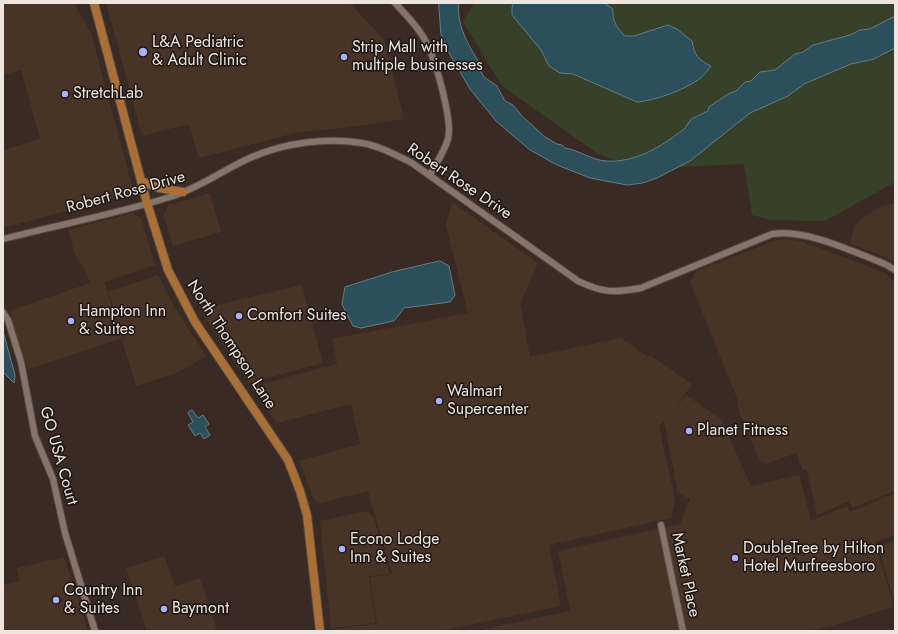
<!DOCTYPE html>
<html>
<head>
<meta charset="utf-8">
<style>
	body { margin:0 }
	#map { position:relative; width:898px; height:634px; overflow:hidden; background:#392b23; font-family:Jost,sans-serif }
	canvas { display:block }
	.frame { position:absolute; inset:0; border:4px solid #eee5df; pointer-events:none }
</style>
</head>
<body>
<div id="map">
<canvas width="898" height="634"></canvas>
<div class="frame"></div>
</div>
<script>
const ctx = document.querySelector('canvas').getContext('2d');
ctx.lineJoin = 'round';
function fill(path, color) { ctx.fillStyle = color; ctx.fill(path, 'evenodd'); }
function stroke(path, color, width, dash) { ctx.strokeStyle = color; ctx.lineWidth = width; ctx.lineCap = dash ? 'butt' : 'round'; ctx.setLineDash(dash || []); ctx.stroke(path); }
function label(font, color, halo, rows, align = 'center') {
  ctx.font = font + ' Jost,sans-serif'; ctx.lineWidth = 3; ctx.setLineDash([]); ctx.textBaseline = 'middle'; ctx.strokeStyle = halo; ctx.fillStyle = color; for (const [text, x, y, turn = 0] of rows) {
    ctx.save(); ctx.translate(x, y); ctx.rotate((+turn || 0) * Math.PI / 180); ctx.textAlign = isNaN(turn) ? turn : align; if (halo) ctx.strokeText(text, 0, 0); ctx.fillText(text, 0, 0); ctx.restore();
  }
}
fill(new Path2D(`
	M 3,3 L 74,3 L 91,33 L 134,193 L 3,228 L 3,150 L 40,139 L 21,70 L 3,75 Z
	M 106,3 L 350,3 L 384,40 L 404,119 L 344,128 L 299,132 L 199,158 L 189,124 L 142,136 Z
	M 210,193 L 221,232 L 173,246 L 163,215 L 169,205 Z
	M 452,202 L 538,263 L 520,304 L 530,357 L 621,338 L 648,357 L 650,355 L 692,384 L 673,411 L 686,395 L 721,419 L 751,486 L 799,475 L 811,521 L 847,506 L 850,512 L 895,493 L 895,535 L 875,542 L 894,607 L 831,626 L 806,631 L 486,631 L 485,629 L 570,611 L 558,551 L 680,524 L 690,499 L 678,493 L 664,421 L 659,426 L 675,500 L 671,518 L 549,545 L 561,606 L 440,631 L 332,631 L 331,629 L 377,624 L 370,577 L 392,574 L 368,491 L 320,503 L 314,499 L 299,461 L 360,444 L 351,404 L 277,423 L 251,387 L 337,364 L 332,339 L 468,313 L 446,225 Z
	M 895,203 L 895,261 L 851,244 L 850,241 L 855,226 L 862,218 L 881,206 Z
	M 133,213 L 141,218 L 155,265 L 104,282 L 123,338 L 28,369 L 9,311 L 90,283 L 84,268 L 75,254 L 68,230 Z
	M 787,239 L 800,241 L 884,272 L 895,283 L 895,491 L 852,508 L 849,501 L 817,515 L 807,470 L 802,469 L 796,453 L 766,464 L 759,459 L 740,415 L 737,398 L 690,282 L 697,271 L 774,241 Z
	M 158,275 L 175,308 L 206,356 L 179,372 L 136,386 L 122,340 L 125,339 L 108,292 Z
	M 302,285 L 323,363 L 249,383 L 201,312 L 217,305 Z
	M 367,511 L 374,518 L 390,574 L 369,576 L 376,623 L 331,628 L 320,521 Z
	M 895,541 L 895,605 L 878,547 Z
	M 164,556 L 175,586 L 200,578 L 217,631 L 147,631 L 126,568 Z
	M 64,557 L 88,631 L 3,631 L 3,585 L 20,581 L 17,568 Z`), '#483327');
fill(new Path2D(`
	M 474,3 L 895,3 L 895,182 L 825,221 L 771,220 L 752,215 L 744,164 L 640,169 L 598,154 L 502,86 L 463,22 Z`), '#374028');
const water = new Path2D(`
	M 439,3 L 459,3 C 456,24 468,45 479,62 L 478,67 L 484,77 L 497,86 L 505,101 L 513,105 L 522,116 L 545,137 L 557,144 L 562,145 L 565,148 C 579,150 591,160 606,161 C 635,163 661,147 684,129 C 686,127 687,125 689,122 C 693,117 702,114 708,111 L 709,107 L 728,94 L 736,91 L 745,82 L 751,81 L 760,72 L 775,70 L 795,54 L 803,52 L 813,45 L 850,35 L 860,30 L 870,29 L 895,16 L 895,48 L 874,59 L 851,64 L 804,84 L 788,96 L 750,113 L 690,161 L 657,178 L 643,183 L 627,185 L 590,178 L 557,165 L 530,150 L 496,121 L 470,89 L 448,51 L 441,34 Z
	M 514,3 L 604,3 L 613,9 C 612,21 617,28 625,36 L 634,36 L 668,25 L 677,29 L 692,41 C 695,56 697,59 711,66 C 707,71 703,77 698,80 C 681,91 657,100 637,102 L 573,74 L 560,73 L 549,66 L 541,50 L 512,15 L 512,8 Z
	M 440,261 L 449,266 L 455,295 L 450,302 L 404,308 L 394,321 L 361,328 L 353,326 L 342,304 L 345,287 L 392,272 Z
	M 3,331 L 15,375 L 14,383 L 3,372 Z
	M 192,410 L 198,418 L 203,415 L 209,424 L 205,427 L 210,435 L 204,439 L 200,433 L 195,436 L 188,425 L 193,422 L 188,413 Z`);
fill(water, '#2b4f5b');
stroke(water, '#667c83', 1);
const minor = new Path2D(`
	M 395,3 C 407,16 420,29 427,44 C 436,62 453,121 448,139 C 444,152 436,164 430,175
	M 3,239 C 58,225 116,214 170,197 C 200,188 224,169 252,157 C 285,143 326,137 362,143 C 379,146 396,155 412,163 L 578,281 C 603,293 614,293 641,288 L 772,234 C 807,229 851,251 885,264 L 895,270
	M 3,312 L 8,320 L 21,362 L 35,436 L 53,479 L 65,533 L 95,631
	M 661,525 L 683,631`);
const major = new Path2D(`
	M 94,3 L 147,203 L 168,270 L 195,322 L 288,460 L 300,491 L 307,515 L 320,631
	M 141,181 L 159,188 L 183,192`);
stroke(minor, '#564a42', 8);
stroke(major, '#564a42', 10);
stroke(minor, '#85746a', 6);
stroke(major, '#aa6f36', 8);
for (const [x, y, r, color] of [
	[143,52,5,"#aab0fb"],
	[344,57,4,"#aab0fb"],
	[65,94,4,"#aab0fb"],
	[239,316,4,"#aab0fb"],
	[71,321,4,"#aab0fb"],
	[439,401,4,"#aab0fb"],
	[689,431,4,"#aab0fb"],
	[342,549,4,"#aab0fb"],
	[735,558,4,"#aab0fb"],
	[56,600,4,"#aab0fb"],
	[164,609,4,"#aab0fb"]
]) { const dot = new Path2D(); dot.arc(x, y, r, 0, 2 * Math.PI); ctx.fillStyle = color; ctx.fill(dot); stroke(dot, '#1c1511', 1.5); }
label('16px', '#eee5df', '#1c1511', [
	["L&A Pediatric",152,43],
	["& Adult Clinic",152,61],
	["Strip Mall with",352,48],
	["multiple businesses",352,66],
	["StretchLab",73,94],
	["Hampton Inn",79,312],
	["& Suites",79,330],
	["Comfort Suites",247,316],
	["Walmart",447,392],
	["Supercenter",447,410],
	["Planet Fitness",697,431],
	["Econo Lodge",350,540],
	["Inn & Suites",350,558],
	["DoubleTree by Hilton",743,549],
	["Hotel Murfreesboro",743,567],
	["Country Inn",64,591],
	["& Suites",64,609],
	["Baymont",172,609]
], 'left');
label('16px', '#eee5df', '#1c1511', [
	["Robert Rose Drive",459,182,34],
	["Robert Rose Drive",126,193,-15],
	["North Thompson Lane",231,345,57],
	["GO USA Court",58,456,74],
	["Market Place",685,575,78]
]);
</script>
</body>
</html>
